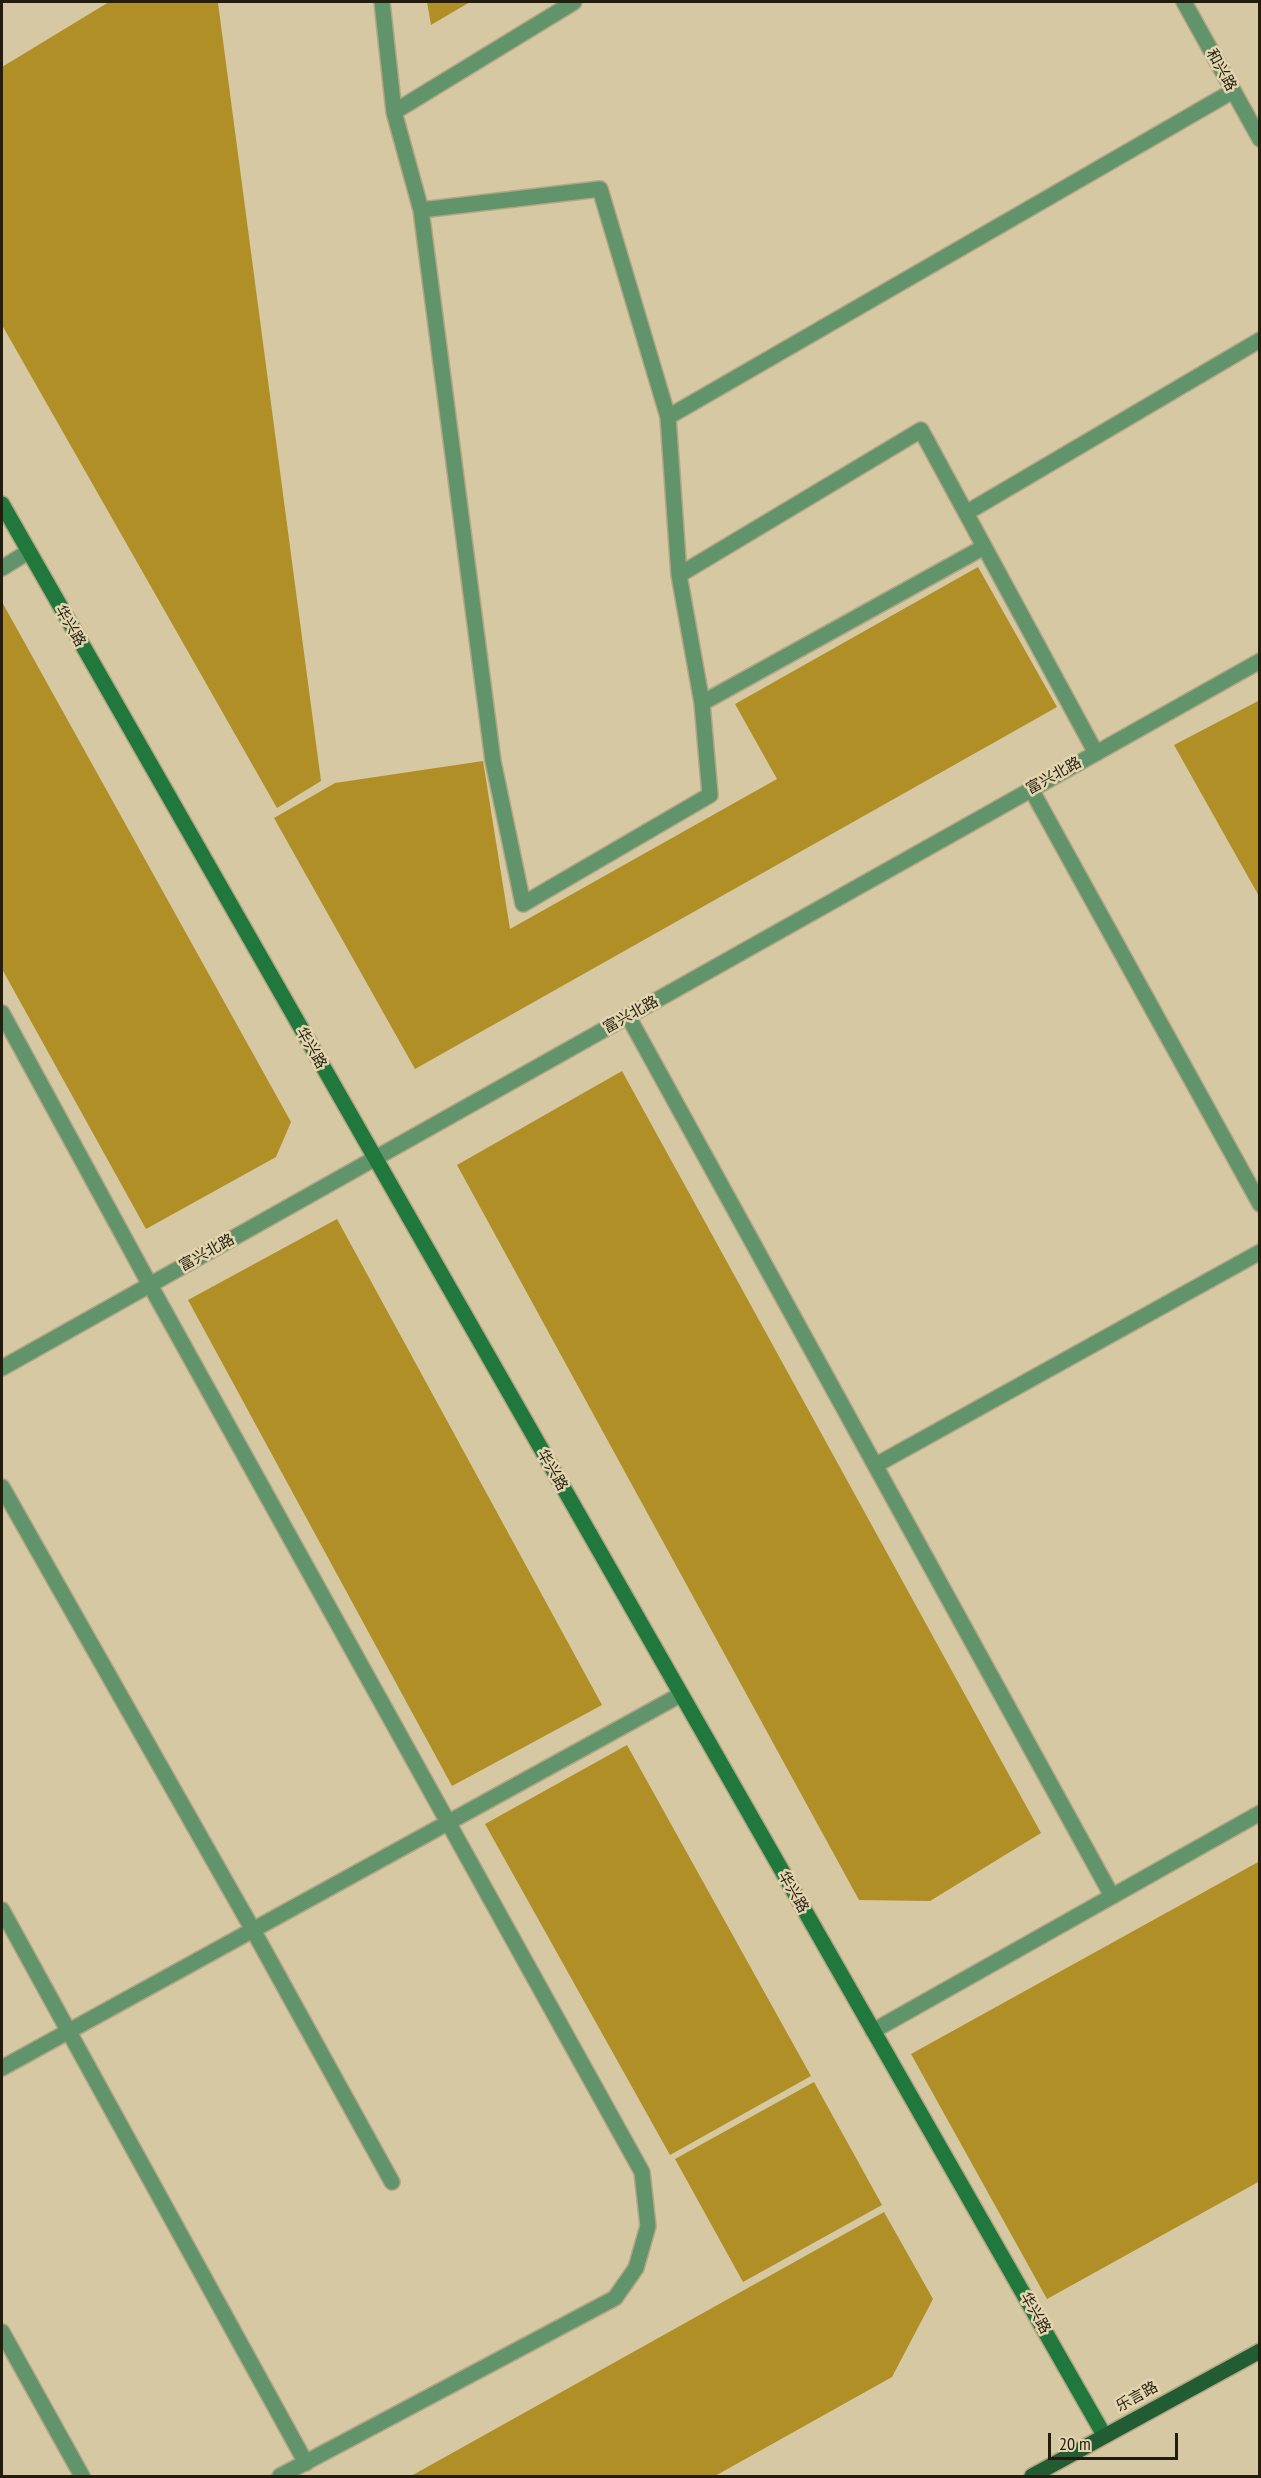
<!DOCTYPE html>
<html>
<head>
<meta charset="utf-8">
<style>
	body { margin:0 }
	#map { position:relative; width:1261px; height:2478px; overflow:hidden; background:#d6c8a2; font-family:"PT Sans Narrow",sans-serif }
	canvas { display:block }
	.frame { position:absolute; inset:0; border:3px solid #221d0e; pointer-events:none }
	.scale { position:absolute; left:1048px; top:2433px; width:130px; height:27px; box-sizing:border-box; border:3px solid #221d0e; border-top:0; padding-left:8px; font-size:18px; line-height:21px; white-space:nowrap; color:#221d0e; -webkit-text-stroke:4px #e3d5af; paint-order:stroke }
</style>
</head>
<body>
<div id="map">
<canvas width="1261" height="2478"></canvas>
<div class="frame"></div>
<div class="scale">20 m</div>
</div>
<script>
const ctx = document.querySelector('canvas').getContext('2d');
ctx.lineJoin = 'round';
function fill(path, color) { ctx.fillStyle = color; ctx.fill(path, 'evenodd'); }
function stroke(path, color, width, dash) { ctx.strokeStyle = color; ctx.lineWidth = width; ctx.lineCap = dash ? 'butt' : 'round'; ctx.setLineDash(dash || []); ctx.stroke(path); }
function label(font, color, halo, rows, align = 'center') {
  ctx.font = font + ' "PT Sans Narrow","Noto Sans SC",sans-serif'; ctx.lineWidth = 5; ctx.setLineDash([]); ctx.textBaseline = 'middle'; ctx.strokeStyle = halo; ctx.fillStyle = color; for (const [text, x, y, turn = 0] of rows) {
    ctx.save(); ctx.translate(x, y); ctx.rotate((+turn || 0) * Math.PI / 180); ctx.textAlign = isNaN(turn) ? turn : align; if (halo) ctx.strokeText(text, 0, 0); ctx.fillText(text, 0, 0); ctx.restore();
  }
}
fill(new Path2D(`
	M 109,2 L 218,3 L 321,781 L 277,808 L 2,325 L 2,67 Z
	M 427,2 L 470,2 L 431,25 Z
	M 978,567 L 1057,707 L 415,1069 L 274,818 L 335,783 L 483,761 L 510,929 L 777,779 L 735,704 Z
	M 2,602 L 291,1122 L 276,1157 L 146,1229 L 2,969 Z
	M 1260,700 L 1260,898 L 1174,745 Z
	M 622,1071 L 1041,1833 L 930,1901 L 859,1900 L 457,1165 Z
	M 337,1219 L 602,1705 L 452,1786 L 188,1300 Z
	M 627,1745 L 811,2076 L 670,2155 L 485,1824 Z
	M 1260,1861 L 1260,2181 L 1047,2299 L 911,2054 Z
	M 814,2082 L 882,2205 L 743,2282 L 675,2159 Z
	M 884,2212 L 933,2299 L 892,2377 L 715,2476 L 411,2476 Z`), '#b08f27');
const service = new Path2D(`
	M 382,2 L 394,112 L 421,210 L 493,761 L 523,904 L 710,795 L 702,703 L 679,575 L 668,417 L 600,189 L 421,210
	M 394,112 L 574,2
	M 668,417 L 1233,91
	M 966,513 L 1260,340
	M 679,575 L 921,430 L 1096,753
	M 702,703 L 984,547
	M 1031,789 L 1260,1204
	M 628,1016 L 1112,1896
	M 876,1465 L 1260,1252
	M 2,1487 L 253,1930 L 392,2182
	M 2,1910 L 306,2463
	M 873,2031 L 1260,1813
	M 2,2332 L 82,2476`);
const minor = new Path2D(`
	M 1184,2 L 1260,139
	M 2,568 L 28,552
	M 2,1013 L 150,1285 L 642,2172 L 648,2226 L 636,2268 L 615,2298 L 280,2476
	M 2,1368 L 1260,661
	M 2,2068 L 680,1695`);
const secondary = new Path2D(`
	M 2,504 L 1104,2435`);
const primary = new Path2D(`
	M 1032,2476 L 1260,2351`);
stroke(service, '#b2a684', 18);
stroke(minor, '#b2a684', 18);
stroke(secondary, '#b2a684', 18);
stroke(primary, '#b2a684', 18);
stroke(service, '#61946b', 15);
stroke(minor, '#61946b', 15);
stroke(secondary, '#20783c', 15);
stroke(primary, '#215c32', 15);
label('15px', '#221d0e', '#e3d5af', [
	["和兴路",1221,70,61],
	["华兴路",70,626,60],
	["富兴北路",1054,776,-29],
	["富兴北路",631,1015,-29],
	["华兴路",311,1048,60],
	["富兴北路",207,1253,-29],
	["华兴路",552,1470,60],
	["华兴路",793,1892,60],
	["华兴路",1035,2313,60],
	["乐言路",1137,2397,-29]
]);
</script>
</body>
</html>
